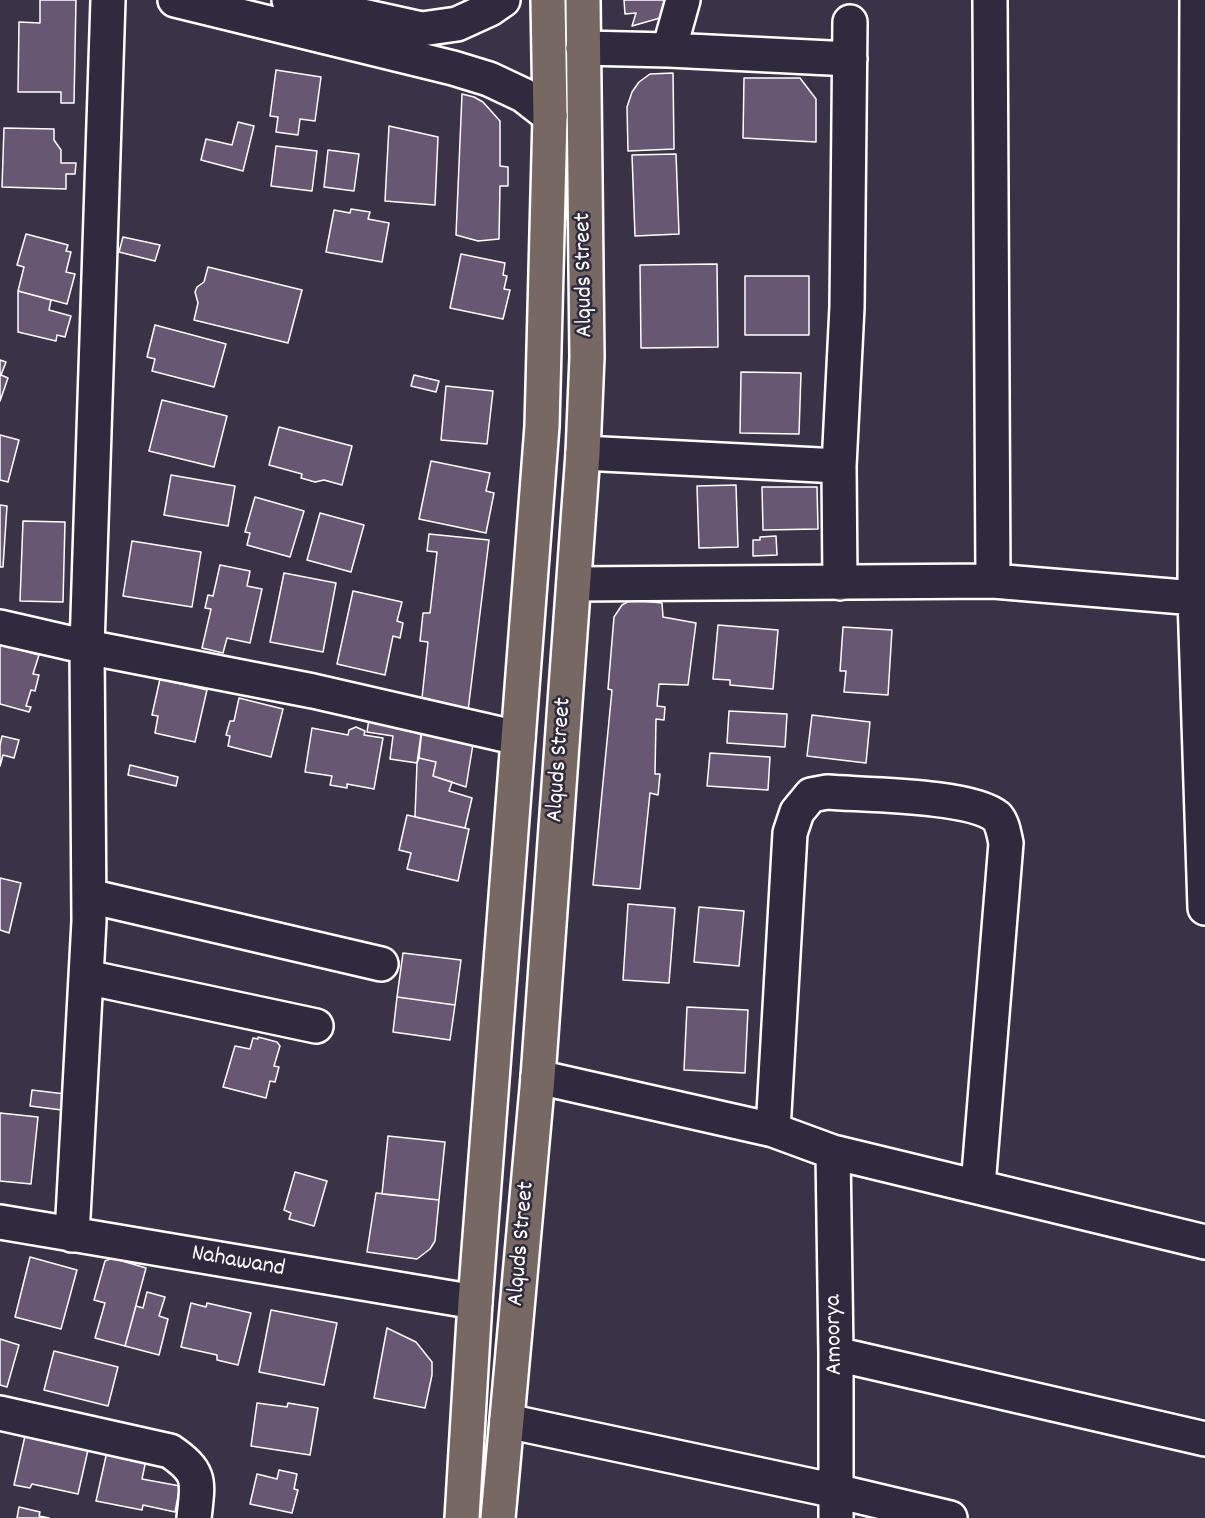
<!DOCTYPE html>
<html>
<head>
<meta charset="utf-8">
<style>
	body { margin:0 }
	canvas { display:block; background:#3a3348 }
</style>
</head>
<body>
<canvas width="1205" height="1518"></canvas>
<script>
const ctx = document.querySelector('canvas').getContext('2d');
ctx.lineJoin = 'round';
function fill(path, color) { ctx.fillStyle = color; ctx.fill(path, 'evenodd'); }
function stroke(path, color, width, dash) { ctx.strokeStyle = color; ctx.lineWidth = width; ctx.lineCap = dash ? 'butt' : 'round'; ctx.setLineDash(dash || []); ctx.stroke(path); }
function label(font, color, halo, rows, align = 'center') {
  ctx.font = font + ' Dekko,sans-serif'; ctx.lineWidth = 5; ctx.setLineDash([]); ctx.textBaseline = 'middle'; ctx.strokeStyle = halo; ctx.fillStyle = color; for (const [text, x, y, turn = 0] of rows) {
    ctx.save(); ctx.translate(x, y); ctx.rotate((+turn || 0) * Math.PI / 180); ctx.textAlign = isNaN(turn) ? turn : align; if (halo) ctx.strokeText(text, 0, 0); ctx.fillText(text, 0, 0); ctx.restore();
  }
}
const building = new Path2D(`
	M 40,0 L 76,0 L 74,103 L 61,103 L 61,92 L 18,92 L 19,22 L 40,23 Z
	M 624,0 L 666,0 L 660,18 L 632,26 L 636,13 L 625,14 Z
	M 276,70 L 321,77 L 315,121 L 300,119 L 298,135 L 276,132 L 278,117 L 270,116 Z
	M 673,73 L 674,149 L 628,151 L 627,107 L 632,92 L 639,82 L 650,74 Z
	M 744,78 L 800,78 L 816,99 L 816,142 L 743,138 Z
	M 462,94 L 474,97 L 483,102 L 500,121 L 500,166 L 508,167 L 508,186 L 500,186 L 499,239 L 478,241 L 456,235 Z
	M 238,122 L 254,126 L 243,171 L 201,160 L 206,139 L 232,145 Z
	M 389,126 L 438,137 L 435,205 L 385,201 Z
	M 4,128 L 54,129 L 54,140 L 61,150 L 61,163 L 76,163 L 75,174 L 66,174 L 66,189 L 2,187 Z
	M 276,146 L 317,151 L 312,191 L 271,186 Z
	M 328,150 L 359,154 L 354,191 L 324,187 Z
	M 676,154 L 679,234 L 635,236 L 632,155 Z
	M 351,209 L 370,212 L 368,219 L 389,223 L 382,262 L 326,252 L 334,210 L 350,213 Z
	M 26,234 L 68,245 L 66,251 L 71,252 L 66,272 L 75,274 L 67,304 L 18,291 L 24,267 L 17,265 Z
	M 123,237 L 160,245 L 155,261 L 119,252 Z
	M 461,254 L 505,263 L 503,275 L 507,276 L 504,289 L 510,290 L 503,319 L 450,308 Z
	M 717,264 L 718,347 L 641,348 L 640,265 Z
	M 208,267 L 302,290 L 288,343 L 194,320 L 198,303 L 195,292 L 197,287 L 204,282 Z
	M 745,276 L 809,276 L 809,335 L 745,335 Z
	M 18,291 L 51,300 L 49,310 L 71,316 L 65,337 L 57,335 L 56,341 L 18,332 Z
	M 155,325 L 226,344 L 214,387 L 152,371 L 155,359 L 147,357 Z
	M 0,360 L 6,362 L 1,375 L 8,378 L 0,401 Z
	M 741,372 L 801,373 L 799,434 L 740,433 Z
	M 414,375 L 439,381 L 436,392 L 411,386 Z
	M 446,386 L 493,391 L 487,444 L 441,440 Z
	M 162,400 L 227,416 L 214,467 L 149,451 Z
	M 279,427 L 352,446 L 342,485 L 324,480 L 315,482 L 301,478 L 302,474 L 269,465 Z
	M 0,435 L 19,440 L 8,482 L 0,480 Z
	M 431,461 L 490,473 L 486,491 L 494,493 L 486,533 L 419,519 Z
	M 171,475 L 235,486 L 228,526 L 164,515 Z
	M 736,485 L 738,547 L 699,548 L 697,486 Z
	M 762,487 L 817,487 L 818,529 L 763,530 Z
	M 255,497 L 304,511 L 290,557 L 247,545 L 250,533 L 245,532 Z
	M 0,505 L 7,506 L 3,567 L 0,567 Z
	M 320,513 L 364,525 L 351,572 L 307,560 Z
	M 23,521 L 65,522 L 63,602 L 20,601 Z
	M 429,534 L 489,540 L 467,719 L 414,713 L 416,697 L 422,698 L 428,642 L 420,641 L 423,613 L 430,613 L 437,552 L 427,551 Z
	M 776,536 L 777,555 L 753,556 L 753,540 L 760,540 L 760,537 Z
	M 132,541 L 201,552 L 192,607 L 123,596 Z
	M 220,565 L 250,571 L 247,586 L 262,589 L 250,643 L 227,638 L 223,653 L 202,648 L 211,609 L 205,608 L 208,595 L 213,596 Z
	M 284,573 L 336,583 L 323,652 L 270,642 Z
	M 353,591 L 402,602 L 397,621 L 403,623 L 400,638 L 393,636 L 385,675 L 337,664 Z
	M 631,600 L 662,603 L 663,617 L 696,623 L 688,685 L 659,684 L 657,706 L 665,707 L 664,720 L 656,719 L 655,774 L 660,774 L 658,795 L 650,793 L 640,889 L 593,885 L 612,690 L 608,689 L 614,617 L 622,605 Z
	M 718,625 L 778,630 L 773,689 L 730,685 L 730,680 L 713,679 Z
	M 843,627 L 892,630 L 888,695 L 844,692 L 846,671 L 840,671 Z
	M 0,644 L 39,655 L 33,674 L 39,675 L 35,691 L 31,690 L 26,706 L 31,707 L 29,712 L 0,704 Z
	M 160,679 L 207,690 L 195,742 L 155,733 L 158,716 L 152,715 Z
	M 239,698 L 283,709 L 271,757 L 228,746 L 230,736 L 226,735 L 230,721 L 234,721 Z
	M 729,711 L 787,714 L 785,747 L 727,743 Z
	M 370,712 L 423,720 L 417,763 L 390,759 L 393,736 L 367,732 Z
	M 812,715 L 870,722 L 866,763 L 807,756 Z
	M 423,720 L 474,738 L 466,787 L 433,776 L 436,762 L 419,758 Z
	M 356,727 L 365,731 L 364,735 L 383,738 L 374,789 L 347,784 L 347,788 L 330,785 L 332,776 L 305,772 L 312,728 L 348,735 L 349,730 Z
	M 2,736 L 19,740 L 14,758 L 3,755 L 0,766 L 0,745 Z
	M 710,753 L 770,757 L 768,790 L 707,786 Z
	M 419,758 L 436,762 L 433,776 L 452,782 L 449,791 L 472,798 L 465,828 L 415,817 L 417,763 Z
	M 130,765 L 178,777 L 176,786 L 128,775 Z
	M 407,815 L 469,829 L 458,881 L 407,869 L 411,853 L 399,850 Z
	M 0,878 L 21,883 L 9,933 L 0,930 Z
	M 628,904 L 675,908 L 669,983 L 623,980 Z
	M 699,907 L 744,911 L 739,966 L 694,962 Z
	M 403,953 L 461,960 L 455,1005 L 397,997 Z
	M 397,997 L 455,1005 L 450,1040 L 393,1032 Z
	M 687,1007 L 748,1010 L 745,1073 L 684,1070 Z
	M 258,1037 L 277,1042 L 280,1046 L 274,1066 L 279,1067 L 275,1082 L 270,1081 L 266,1098 L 223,1087 L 235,1046 L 250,1049 L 253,1038 L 258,1039 Z
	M 32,1090 L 65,1094 L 62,1110 L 30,1106 Z
	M 0,1113 L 38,1117 L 31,1184 L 0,1181 Z
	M 388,1136 L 445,1142 L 439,1200 L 382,1194 Z
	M 295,1172 L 327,1181 L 314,1226 L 289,1219 L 291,1213 L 284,1210 Z
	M 376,1193 L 439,1200 L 435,1241 L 430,1249 L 417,1259 L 367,1252 Z
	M 30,1257 L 77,1270 L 61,1329 L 15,1317 Z
	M 112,1258 L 146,1268 L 125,1346 L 95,1338 L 105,1303 L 94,1300 L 105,1261 Z
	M 147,1292 L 165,1297 L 159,1316 L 168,1319 L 159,1355 L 125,1346 L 136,1306 L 143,1308 Z
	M 191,1303 L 206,1307 L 207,1303 L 251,1313 L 238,1365 L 217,1360 L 217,1355 L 181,1347 Z
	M 271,1310 L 337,1323 L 324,1385 L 259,1372 Z
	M 387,1328 L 416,1342 L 432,1362 L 432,1375 L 425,1408 L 374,1398 Z
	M 0,1339 L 19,1345 L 7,1387 L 0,1385 Z
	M 54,1351 L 118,1367 L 108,1406 L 44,1390 Z
	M 257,1403 L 287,1407 L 288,1403 L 318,1408 L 310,1455 L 251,1446 Z
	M 25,1436 L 88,1450 L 78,1494 L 32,1484 L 30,1488 L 14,1485 Z
	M 108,1447 L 147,1455 L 142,1479 L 180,1486 L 175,1512 L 143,1505 L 142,1510 L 96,1501 Z
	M 279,1470 L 297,1474 L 294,1489 L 298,1490 L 292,1513 L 250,1504 L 257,1474 L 277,1479 Z
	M 19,1507 L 40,1512 L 39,1516 L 49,1518 L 17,1518 Z`);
fill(building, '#675772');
stroke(building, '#fff', 1.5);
const minor = new Path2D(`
	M 175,0 L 453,68 L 489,79 L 523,95 L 550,116
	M 289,0 L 422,29 L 457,24 L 490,9 L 503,0
	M 990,0 L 993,581
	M 1197,0 L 1195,598 L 1205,908
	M 583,48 L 669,50 L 850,59
	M 669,50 L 683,0
	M 583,453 L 839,466
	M 840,583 L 839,466 L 847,307 L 850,22
	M 574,584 L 993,581 L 1195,598
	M 0,627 L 87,647 L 313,691 L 518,738
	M 89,896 L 381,964
	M 86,977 L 316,1026
	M 538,1077 L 773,1130 L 833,1152 L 1205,1242
	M 773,1130 L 790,833 L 797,812 L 811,795 L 827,792 C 864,795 972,795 997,817 C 1003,824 1004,835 1006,843 L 978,1186
	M 833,1152 L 836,1354 L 836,1518
	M 0,1222 L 475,1302
	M 72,1235 L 89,921 L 87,647 L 108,0
	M 836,1354 L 1205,1439
	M 0,1413 L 170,1451 C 202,1473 198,1481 194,1518
	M 507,1421 L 836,1491 L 950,1518`);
const major = new Path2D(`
	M 462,1518 L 475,1302 L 542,426 L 550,116 L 548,0
	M 498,1518 L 538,1077 L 583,453 L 587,357 L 583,0`);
stroke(minor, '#fff', 38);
stroke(major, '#fff', 38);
stroke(minor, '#2f2a3d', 33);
stroke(major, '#776864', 33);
label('24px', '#fff', '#2f2a3d', [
	["Alquds Street",586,275,-91],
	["Alquds Street",561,760,-86],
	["Alquds Street",523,1244,-85],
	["Nahawand",238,1263,10],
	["Amoorya",836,1335,-91]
]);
</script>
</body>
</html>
